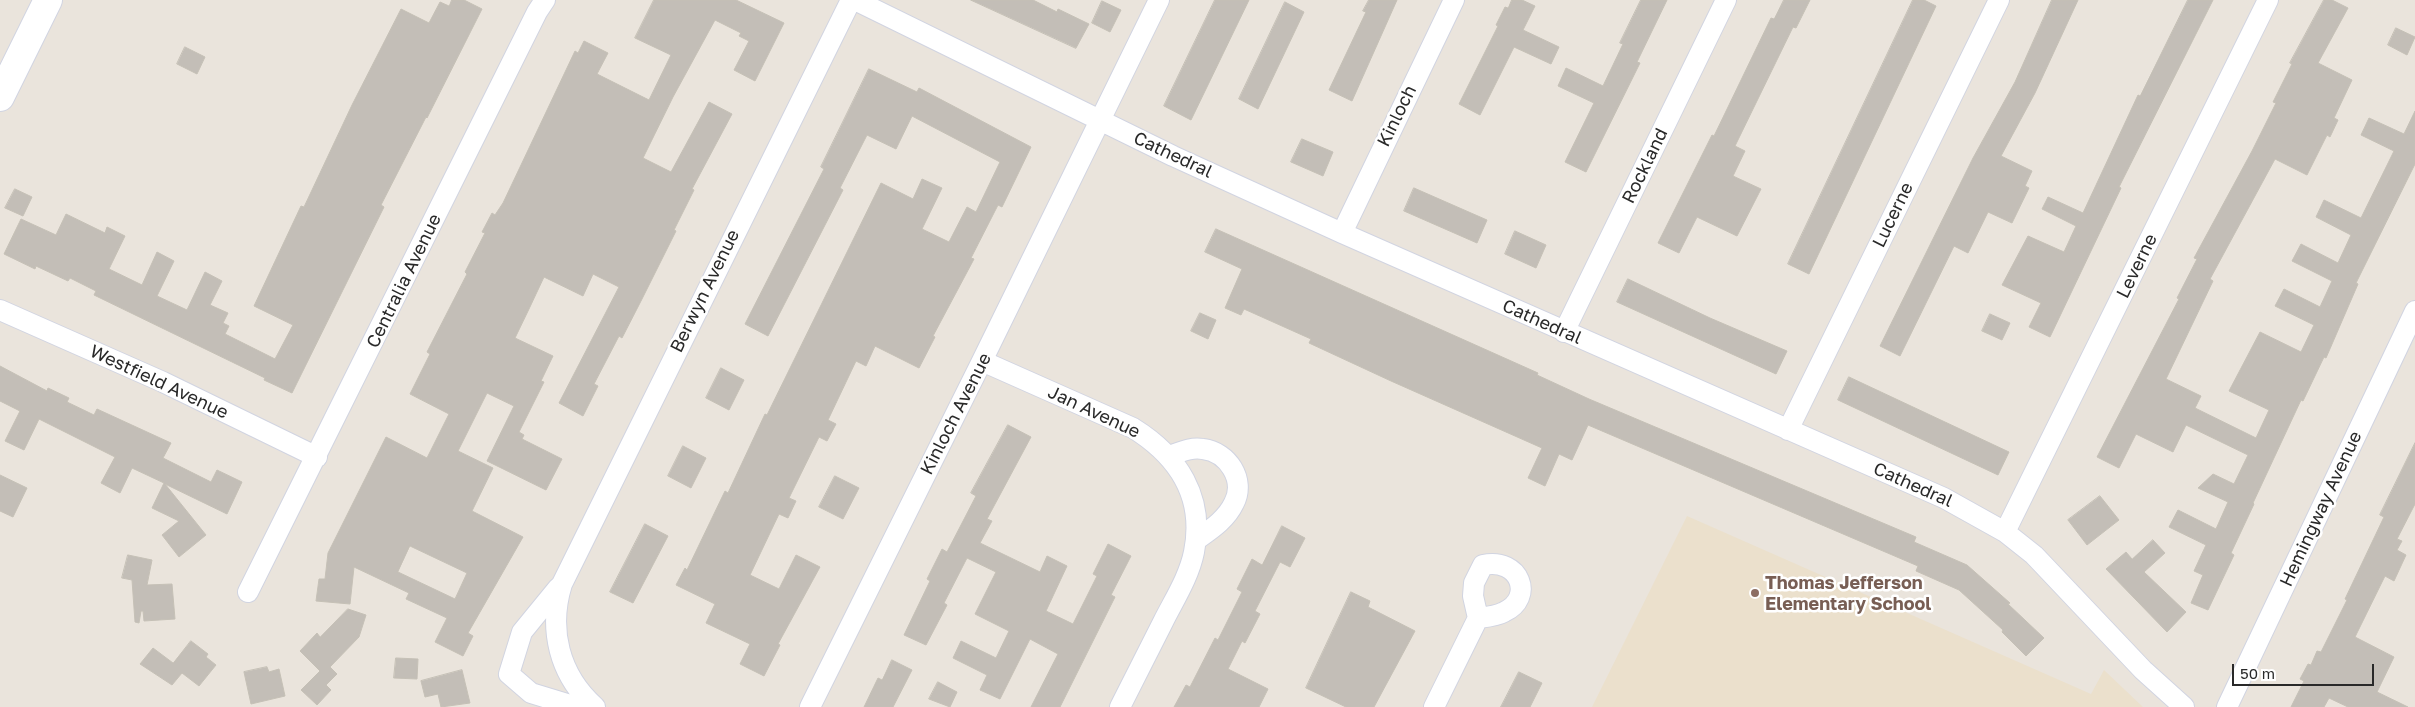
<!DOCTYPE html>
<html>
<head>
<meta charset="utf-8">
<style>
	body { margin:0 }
	#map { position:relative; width:2415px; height:707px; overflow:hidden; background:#eae4dc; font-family:"Golos Text",sans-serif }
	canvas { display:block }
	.scale { position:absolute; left:2232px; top:664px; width:142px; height:22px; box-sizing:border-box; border:2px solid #292929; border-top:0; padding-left:6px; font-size:15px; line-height:18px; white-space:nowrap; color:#292929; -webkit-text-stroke:4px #fff; paint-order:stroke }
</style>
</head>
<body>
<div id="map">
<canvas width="2415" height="707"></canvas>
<div class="scale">50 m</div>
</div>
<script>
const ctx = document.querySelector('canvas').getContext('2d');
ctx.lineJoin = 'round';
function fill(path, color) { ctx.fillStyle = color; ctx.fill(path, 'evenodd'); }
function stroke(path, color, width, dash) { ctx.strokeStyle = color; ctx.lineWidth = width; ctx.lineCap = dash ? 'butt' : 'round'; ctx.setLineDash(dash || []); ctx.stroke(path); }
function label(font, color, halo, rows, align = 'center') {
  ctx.font = font + ' "Golos Text",sans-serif'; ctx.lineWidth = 5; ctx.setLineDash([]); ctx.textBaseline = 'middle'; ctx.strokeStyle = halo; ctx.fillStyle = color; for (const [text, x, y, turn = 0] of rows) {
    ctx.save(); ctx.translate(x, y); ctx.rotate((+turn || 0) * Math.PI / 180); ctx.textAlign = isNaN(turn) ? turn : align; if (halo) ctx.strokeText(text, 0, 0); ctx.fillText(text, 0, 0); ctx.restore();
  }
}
fill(new Path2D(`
	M 1687,516 L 2091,694 L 2104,670 L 2143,707 L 1592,707 Z`), '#ebe0cc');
const building = new Path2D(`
	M 452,0 L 464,0 L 482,9 L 427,118 L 426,117 L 381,205 L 384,207 L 292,393 L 264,380 L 265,378 L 94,295 L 96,291 L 70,278 L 68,281 L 36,266 L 35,269 L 4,254 L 21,219 L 56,235 L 66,214 L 105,233 L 107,227 L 125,236 L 109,269 L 142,285 L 157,252 L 174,261 L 157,296 L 187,310 L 205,272 L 222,281 L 210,305 L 228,313 L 223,323 L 229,326 L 225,334 L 275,359 L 293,325 L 254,306 L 301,206 L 304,207 L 352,105 L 401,9 L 429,23 L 440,2 L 449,6 Z
	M 654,0 L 736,0 L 784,23 L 755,81 L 734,70 L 749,41 L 739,36 L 741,33 L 715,20 L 673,97 L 643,158 L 671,172 L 709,102 L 732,114 L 692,189 L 694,190 L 674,230 L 676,231 L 642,299 L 622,338 L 619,336 L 594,384 L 598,386 L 583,416 L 559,403 L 619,287 L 593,274 L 583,296 L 544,277 L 529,309 L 515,338 L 553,356 L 541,381 L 544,382 L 519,432 L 524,435 L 522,439 L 562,459 L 546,490 L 487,461 L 514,406 L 487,393 L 458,451 L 493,468 L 472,511 L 523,537 L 468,633 L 473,636 L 463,656 L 435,642 L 447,618 L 406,599 L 409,593 L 354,567 L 350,604 L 316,601 L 319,579 L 325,579 L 328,553 L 386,437 L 427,458 L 449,414 L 410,394 L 430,354 L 427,352 L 467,274 L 465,272 L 485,233 L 482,232 L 492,213 L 495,215 L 503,203 L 575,51 L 578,53 L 584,41 L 608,53 L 597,74 L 649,100 L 671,55 L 635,38 ZM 410,546 L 467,573 L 455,599 L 398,572 Z
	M 971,0 L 1033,0 L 1057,12 L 1058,9 L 1089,24 L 1076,48 Z
	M 1215,0 L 1249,0 L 1191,120 L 1164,106 Z
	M 1369,0 L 1397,0 L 1352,101 L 1329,90 L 1366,12 L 1363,11 Z
	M 1512,0 L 1522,0 L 1535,6 L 1523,30 L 1559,47 L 1551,64 L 1514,47 L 1480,115 L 1459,104 L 1498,26 L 1496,25 L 1505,7 L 1508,8 Z
	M 1641,0 L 1667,0 L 1637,62 L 1640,63 L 1586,172 L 1565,162 L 1594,103 L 1558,86 L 1566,68 L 1603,86 L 1623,44 L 1620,43 Z
	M 1784,0 L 1810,0 L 1796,28 L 1793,27 L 1735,146 L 1745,151 L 1733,176 L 1761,189 L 1737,236 L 1697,217 L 1679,253 L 1658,243 L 1712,135 L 1714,136 L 1771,18 L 1774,19 Z
	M 1913,0 L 1924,0 L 1936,6 L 1809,274 L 1788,264 Z
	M 2052,0 L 2078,0 L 2035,93 L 2001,156 L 2032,171 L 2025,186 L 2029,188 L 2012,223 L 1988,212 L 1968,253 L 1954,246 L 1900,356 L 1880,346 L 1973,158 L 2015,82 Z
	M 2188,0 L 2213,0 L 2119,187 L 2121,188 L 2050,337 L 2029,327 L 2041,303 L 2002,285 L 2028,236 L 2064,252 L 2076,226 L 2042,209 L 2048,197 L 2083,213 L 2138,95 L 2140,96 Z
	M 2324,0 L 2332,0 L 2348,8 L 2318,63 L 2352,80 L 2334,118 L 2338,120 L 2330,137 L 2327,135 L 2307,175 L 2275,159 L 2210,279 L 2213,281 L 2166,379 L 2201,396 L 2195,408 L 2256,438 L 2269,410 L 2229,391 L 2260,332 L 2301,352 L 2314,325 L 2275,306 L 2284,289 L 2320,307 L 2332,281 L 2292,261 L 2301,244 L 2338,263 L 2351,235 L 2316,217 L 2324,200 L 2361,218 L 2394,151 L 2361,135 L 2369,118 L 2404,134 L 2415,111 L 2415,164 L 2356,283 L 2358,284 L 2326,358 L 2324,357 L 2303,401 L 2301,400 L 2253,503 L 2254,504 L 2231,553 L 2234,555 L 2208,610 L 2191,603 L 2203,575 L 2194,571 L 2206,545 L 2169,527 L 2178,510 L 2216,529 L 2228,502 L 2198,488 L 2213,474 L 2234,484 L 2248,455 L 2186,425 L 2173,452 L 2136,434 L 2119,468 L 2097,457 L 2179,299 L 2177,298 L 2197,259 L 2194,258 L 2252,151 L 2276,103 L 2273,102 L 2292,64 L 2290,63 Z
	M 1102,1 L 1121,10 L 1110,32 L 1092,23 Z
	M 1285,2 L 1304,12 L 1258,109 L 1239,99 Z
	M 2396,28 L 2415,37 L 2407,55 L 2388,45 Z
	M 185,47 L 205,57 L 197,74 L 177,64 Z
	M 869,69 L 917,92 L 919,88 L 1031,147 L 1002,207 L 998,205 L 971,258 L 974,259 L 933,336 L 935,337 L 919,368 L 875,346 L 866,366 L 856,361 L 828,420 L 836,424 L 827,441 L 819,437 L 789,498 L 796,501 L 788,518 L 779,514 L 750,575 L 779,589 L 796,555 L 820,567 L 778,644 L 780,645 L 764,676 L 740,664 L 750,644 L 706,623 L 715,604 L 676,585 L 685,568 L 687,570 L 725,491 L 728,493 L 765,414 L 767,415 L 881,183 L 913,199 L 922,179 L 942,188 L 922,229 L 949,242 L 967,207 L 976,212 L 1000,162 L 912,116 L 896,149 L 867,135 L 840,188 L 843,190 L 768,336 L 745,324 L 824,169 L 821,167 Z
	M 1302,139 L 1333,152 L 1323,176 L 1291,162 Z
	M 1414,188 L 1487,220 L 1477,243 L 1404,211 Z
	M 15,189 L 32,197 L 23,216 L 5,208 Z
	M 1216,229 L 1538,373 L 1537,375 L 1589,399 L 1916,537 L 1914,542 L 1967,565 L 2010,603 L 2008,604 L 2044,638 L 2026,656 L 2002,632 L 2003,630 L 1959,590 L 1916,571 L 1918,566 L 1588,425 L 1572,460 L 1559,454 L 1545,486 L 1528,478 L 1542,448 L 1391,381 L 1309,343 L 1311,339 L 1244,309 L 1241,315 L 1225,308 L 1242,269 L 1205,252 Z
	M 1515,231 L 1546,245 L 1536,268 L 1505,254 Z
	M 1628,279 L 1710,318 L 1787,351 L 1776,374 L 1617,302 Z
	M 1200,313 L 1216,320 L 1208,339 L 1191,331 Z
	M 1990,314 L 2010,323 L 2002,340 L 1982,331 Z
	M 0,366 L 47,391 L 48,388 L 69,398 L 67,402 L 94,415 L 97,409 L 171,443 L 163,458 L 211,482 L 217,470 L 242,482 L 227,514 L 165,484 L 206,535 L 179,557 L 162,535 L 179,521 L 152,508 L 164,483 L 132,468 L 120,493 L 101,483 L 115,457 L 39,419 L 24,450 L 5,441 L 20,411 L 0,401 Z
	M 721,368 L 744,380 L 729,410 L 706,398 Z
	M 1849,377 L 2009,452 L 1998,475 L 1838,400 Z
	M 1008,425 L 1031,437 L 987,519 L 992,521 L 980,543 L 1040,572 L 1047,556 L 1067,566 L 1046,611 L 1073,624 L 1097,576 L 1093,574 L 1108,544 L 1131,556 L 1111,595 L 1115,597 L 1060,707 L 1031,707 L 1058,654 L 1030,639 L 1000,699 L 980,690 L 987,675 L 953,658 L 961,641 L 996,658 L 1009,631 L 975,614 L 996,572 L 967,558 L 944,603 L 947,605 L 926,645 L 904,635 L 930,581 L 927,579 L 942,549 L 947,552 L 976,496 L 971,493 Z
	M 2415,443 L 2415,504 L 2397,539 L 2402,541 L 2397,550 L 2406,555 L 2394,581 L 2385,576 L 2355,637 L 2394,657 L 2377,692 L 2408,707 L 2348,707 L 2329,698 L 2324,707 L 2291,707 L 2304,681 L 2300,679 L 2308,664 L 2311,665 L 2317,651 L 2321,652 L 2347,600 L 2345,599 L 2384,517 L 2380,515 Z
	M 683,446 L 706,458 L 691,488 L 668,476 Z
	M 0,475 L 27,488 L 13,517 L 0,511 Z
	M 835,476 L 859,488 L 843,519 L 819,507 Z
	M 2100,496 L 2119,520 L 2087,545 L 2068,520 Z
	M 645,524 L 668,536 L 633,603 L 610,592 Z
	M 1282,526 L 1305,538 L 1290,567 L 1280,562 L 1255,611 L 1260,614 L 1245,643 L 1242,641 L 1228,669 L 1268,689 L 1259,707 L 1174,707 L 1186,685 L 1190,687 L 1215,638 L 1218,640 L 1242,592 L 1237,589 L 1252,559 L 1262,565 Z
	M 2153,540 L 2165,553 L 2144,572 L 2186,612 L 2167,632 L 2106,569 L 2126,552 L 2132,559 Z
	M 128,555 L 152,560 L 147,585 L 172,584 L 175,619 L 144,621 L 143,611 L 141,611 L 139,623 L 135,622 L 132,580 L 122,578 Z
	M 1351,592 L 1370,601 L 1368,607 L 1415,631 L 1374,707 L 1346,707 L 1306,688 Z
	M 348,609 L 366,615 L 359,637 L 330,667 L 337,674 L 326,685 L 331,690 L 317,705 L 301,690 L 320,671 L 300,651 L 317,633 L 320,637 Z
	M 191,641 L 208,654 L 206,657 L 216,665 L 199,686 L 182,673 L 172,685 L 140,664 L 153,648 L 173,663 Z
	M 396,658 L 418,659 L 417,679 L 394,678 Z
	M 892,660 L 912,670 L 893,707 L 864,707 L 878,678 L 882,680 Z
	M 267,667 L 269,672 L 279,669 L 285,696 L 251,704 L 244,672 Z
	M 462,670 L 470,703 L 441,707 L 438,694 L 425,697 L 421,681 Z
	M 1519,672 L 1542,683 L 1530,707 L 1501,707 Z
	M 938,682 L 957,692 L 950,707 L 929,699 Z`);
fill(building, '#c3beb7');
stroke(building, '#c5c0b6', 1);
const minor = new Path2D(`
	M 855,0 L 1173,156 L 1342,233 L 1944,498 L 2005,532 L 2034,555 L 2143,670 L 2184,707
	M 1342,233 L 1454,0
	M 0,310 L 163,382 L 317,457
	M 1564,332 L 1726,0
	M 982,361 L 1133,428 C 1178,456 1205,497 1194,552 C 1189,577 1174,600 1163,622 C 1149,650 1134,679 1120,707
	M 1788,430 L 1999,0
	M 1169,456 C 1181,452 1190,447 1203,449 C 1228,452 1246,480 1234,503 C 1226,520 1210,530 1196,540
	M 2005,532 L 2268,0
	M 558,588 L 522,632 L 509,674 L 531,693 L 577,707
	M 248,592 L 537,12 L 545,0
	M 595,707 C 559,675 548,629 562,584 L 851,0
	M 810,707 L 982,361 L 1159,0
	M 1434,707 L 1478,618 L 1473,596 L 1474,583 L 1483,565 C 1520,557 1535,598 1504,612 C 1497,616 1486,617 1478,618
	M 2227,707 L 2415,311`);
const secondary = new Path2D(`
	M 0,97 L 48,0`);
stroke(minor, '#d1d4e1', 22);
stroke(secondary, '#d1d4e1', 30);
stroke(minor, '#fff', 20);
stroke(secondary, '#fff', 28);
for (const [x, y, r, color] of [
	[1755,593,5,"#8d6e63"]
]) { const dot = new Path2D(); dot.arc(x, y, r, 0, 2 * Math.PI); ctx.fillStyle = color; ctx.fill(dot); stroke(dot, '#fff', 2); }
label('18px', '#292929', '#fff', [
	["Kinloch",1397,116,-64],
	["Cathedral",1173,155,25],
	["Rockland",1645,166,-64],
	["Lucerne",1893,215,-64],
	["Leverne",2137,266,-64],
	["Centralia Avenue",404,281,-64],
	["Berwyn Avenue",705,291,-64],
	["Cathedral",1542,322,24],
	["Westfield Avenue",159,382,25],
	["Jan Avenue",1094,412,25],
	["Kinloch Avenue",956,414,-63],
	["Cathedral",1913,485,24],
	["Hemingway Avenue",2321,509,-65]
]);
label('bold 18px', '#785e54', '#fff', [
	["Thomas Jefferson",1765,583],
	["Elementary School",1765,604]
], 'left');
</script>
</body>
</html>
